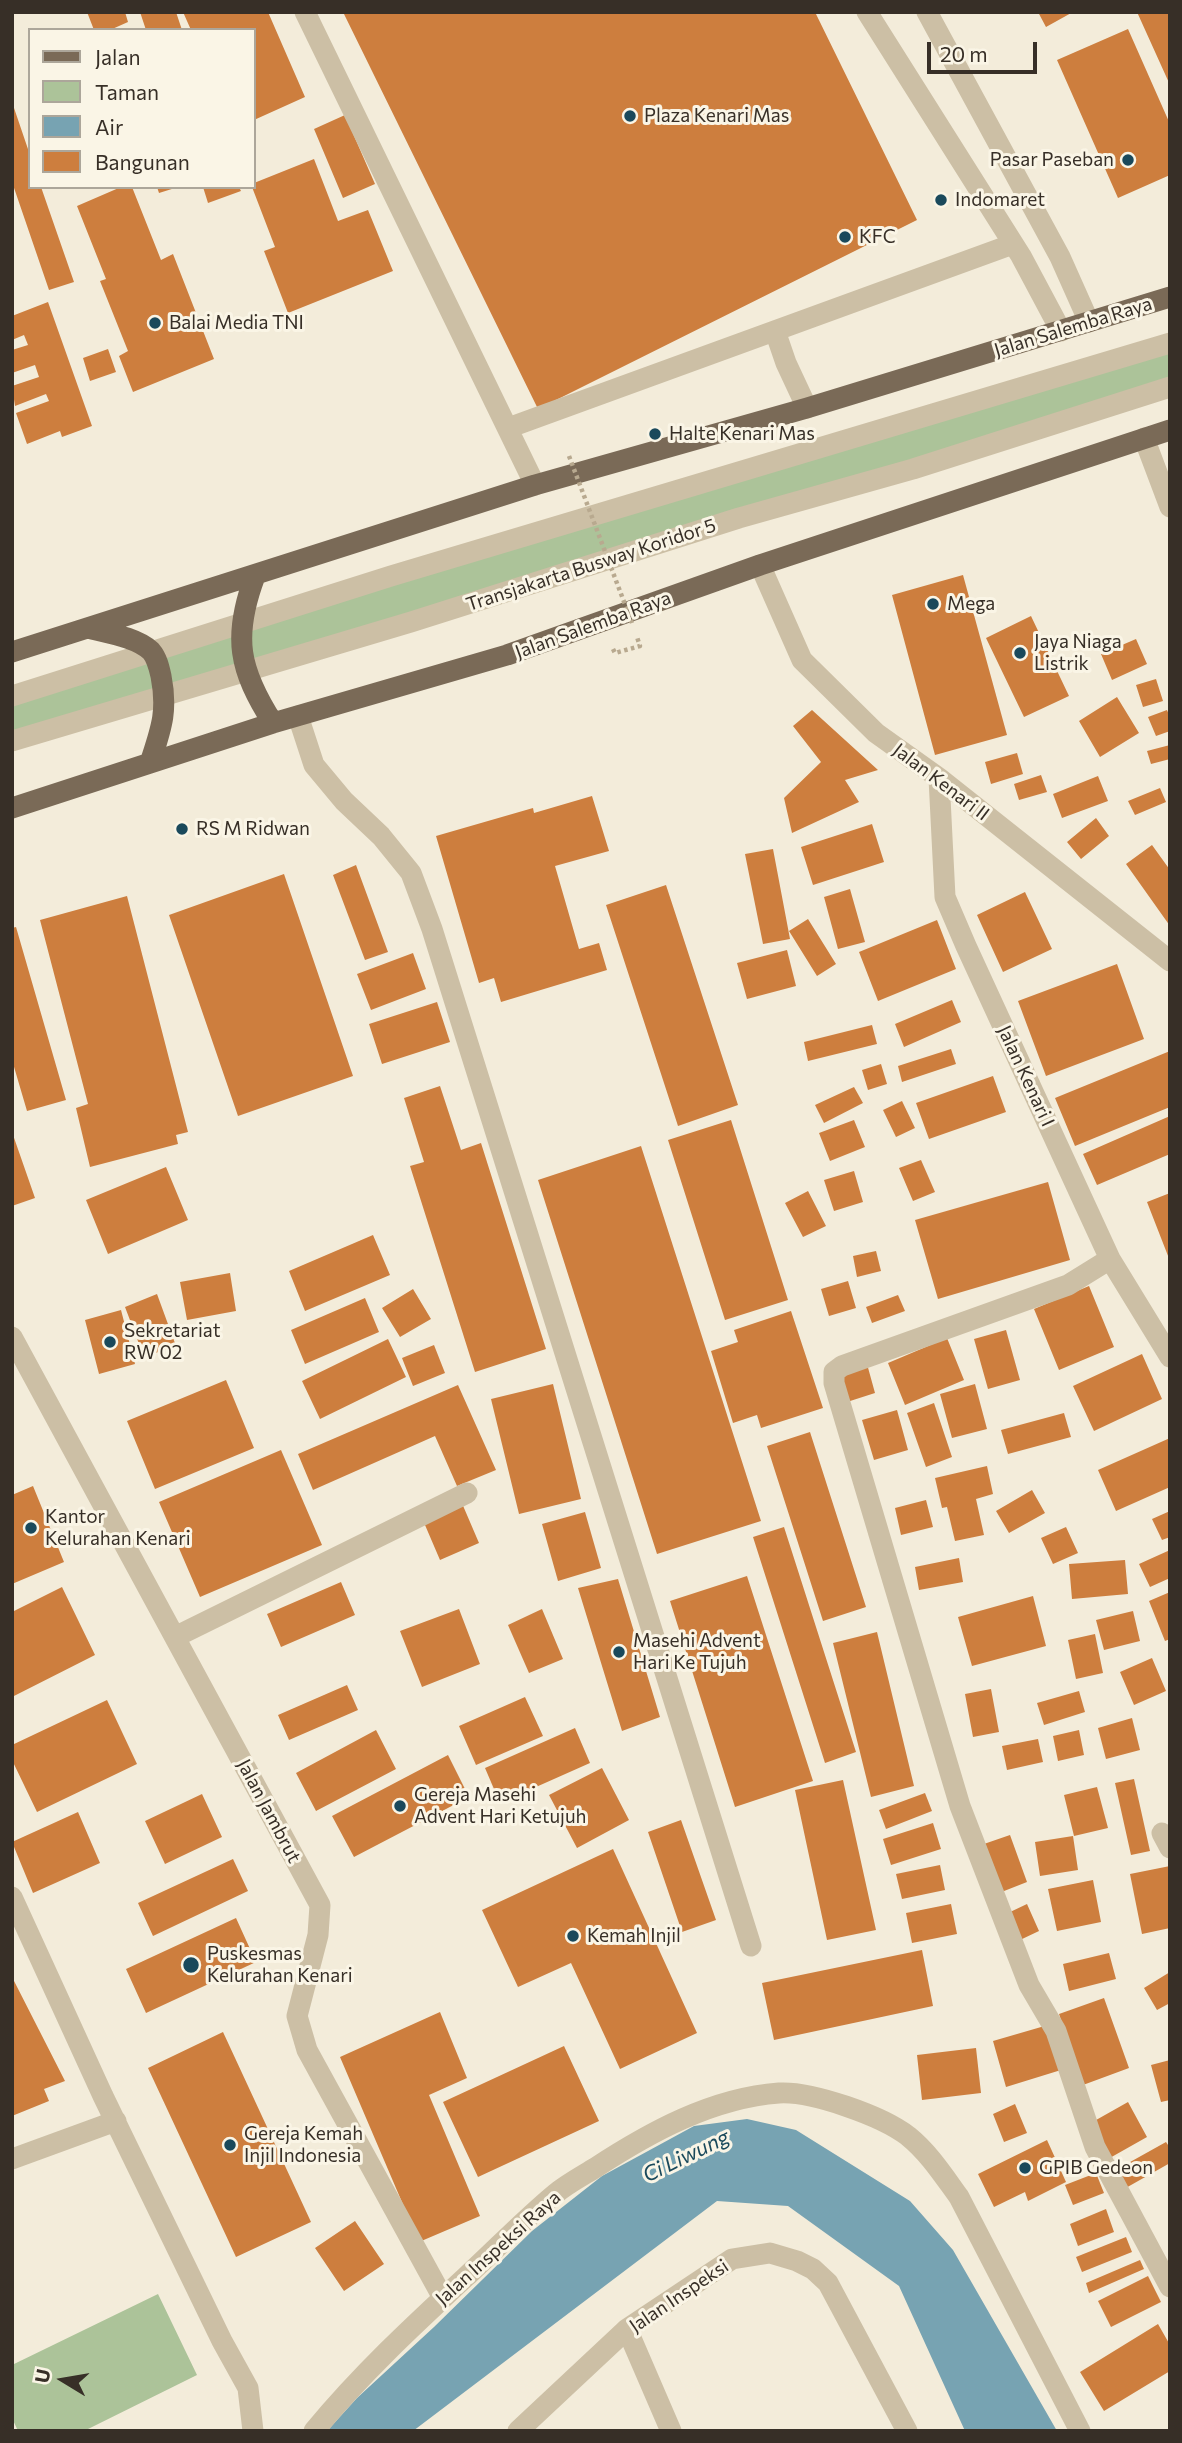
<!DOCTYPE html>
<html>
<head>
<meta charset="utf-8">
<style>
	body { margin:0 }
	#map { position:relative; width:1182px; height:2443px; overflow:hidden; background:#f3ecda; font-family:Commissioner,sans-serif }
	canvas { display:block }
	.frame { position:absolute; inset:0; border:14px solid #372f27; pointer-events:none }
	.legend { position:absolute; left:28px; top:28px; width:228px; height:161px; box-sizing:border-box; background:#faf5e6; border:2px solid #aca69a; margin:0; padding:9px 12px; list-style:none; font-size:21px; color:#372f27 }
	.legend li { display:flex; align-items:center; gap:14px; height:35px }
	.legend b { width:35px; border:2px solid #aca69a }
	.north { position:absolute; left:28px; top:2345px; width:70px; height:70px; -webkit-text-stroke:5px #faf5e6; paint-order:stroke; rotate:281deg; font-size:19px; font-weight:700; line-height:28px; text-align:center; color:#372f27 }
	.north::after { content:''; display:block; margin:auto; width:24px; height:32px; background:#372f27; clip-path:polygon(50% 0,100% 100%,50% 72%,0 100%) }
	.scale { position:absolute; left:927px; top:42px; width:110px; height:32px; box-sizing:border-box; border:4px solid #372f27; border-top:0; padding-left:9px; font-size:21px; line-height:24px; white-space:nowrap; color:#372f27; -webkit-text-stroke:5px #faf5e6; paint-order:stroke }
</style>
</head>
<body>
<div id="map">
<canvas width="1182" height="2443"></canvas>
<div class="frame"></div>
<ul class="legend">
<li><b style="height:9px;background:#7a6a57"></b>Jalan</li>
<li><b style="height:19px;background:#acc399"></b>Taman</li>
<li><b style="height:19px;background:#77a3b2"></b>Air</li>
<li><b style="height:19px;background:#cd7e3e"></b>Bangunan</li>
</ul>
<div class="north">U</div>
<div class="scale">20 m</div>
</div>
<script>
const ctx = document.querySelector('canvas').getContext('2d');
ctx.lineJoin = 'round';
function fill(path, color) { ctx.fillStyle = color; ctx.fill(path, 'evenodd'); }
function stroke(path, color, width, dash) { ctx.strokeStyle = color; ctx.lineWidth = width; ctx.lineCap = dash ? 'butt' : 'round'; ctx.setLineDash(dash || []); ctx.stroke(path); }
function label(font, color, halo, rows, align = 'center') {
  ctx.font = font + ' Commissioner,sans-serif'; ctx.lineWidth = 6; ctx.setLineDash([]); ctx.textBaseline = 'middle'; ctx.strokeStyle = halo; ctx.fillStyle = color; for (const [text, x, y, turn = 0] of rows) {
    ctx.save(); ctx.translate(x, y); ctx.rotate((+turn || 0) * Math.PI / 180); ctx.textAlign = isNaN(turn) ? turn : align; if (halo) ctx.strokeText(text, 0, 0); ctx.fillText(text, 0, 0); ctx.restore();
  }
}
fill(new Path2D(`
	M 1170,342 L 1170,387 L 12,742 L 12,696 Z
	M 158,2294 L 197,2375 L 84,2431 L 18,2431 L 12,2418 L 12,2365 Z`), '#acc399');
fill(new Path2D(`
	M 747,2119 L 796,2130 L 910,2201 L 953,2250 L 1057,2431 L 965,2431 L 899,2286 L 788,2206 L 717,2201 L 413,2431 L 327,2431 L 357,2398 L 434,2327 L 532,2231 L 602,2176 L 694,2126 Z`), '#77a3b2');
fill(new Path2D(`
	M 87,12 L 125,12 L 128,22 L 110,30 L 94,30 Z
	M 140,12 L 176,12 L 182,30 L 146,30 Z
	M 183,12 L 268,12 L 305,97 L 254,120 L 254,30 L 191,30 Z
	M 343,12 L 815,12 L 917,220 L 538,409 Z
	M 1038,12 L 1073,12 L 1046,27 Z
	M 1137,12 L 1170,12 L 1170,85 Z
	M 1128,29 L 1170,124 L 1170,175 L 1118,198 L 1057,60 Z
	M 13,105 L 30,155 L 30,187 L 41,187 L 74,282 L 49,290 L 12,182 Z
	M 345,115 L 375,184 L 343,198 L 314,129 Z
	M 314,159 L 338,221 L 368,210 L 393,271 L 288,313 L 264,251 L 275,247 L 252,187 L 254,187 L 254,183 Z
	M 121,187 L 132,187 L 161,260 L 173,254 L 214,359 L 133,392 L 119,356 L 128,351 L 100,281 L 106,279 L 77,206 Z
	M 157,187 L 175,187 L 175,188 L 159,193 Z
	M 203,187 L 239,187 L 241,191 L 208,203 Z
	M 48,302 L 92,426 L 62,437 L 60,431 L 27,444 L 16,413 L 49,401 L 46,394 L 15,406 L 12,386 L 39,377 L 35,365 L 12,373 L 12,350 L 28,345 L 24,335 L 12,340 L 12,316 Z
	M 108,349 L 116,372 L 90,381 L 83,358 Z
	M 963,575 L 1007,735 L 935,755 L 892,595 Z
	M 1031,616 L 1069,696 L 1024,717 L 986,638 Z
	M 1136,639 L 1147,664 L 1112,680 L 1101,654 Z
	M 1156,679 L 1163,701 L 1143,707 L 1136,685 Z
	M 1117,697 L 1139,733 L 1100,757 L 1079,721 Z
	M 812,710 L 878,770 L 845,780 L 859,802 L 792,833 L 784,798 L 821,762 L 793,726 Z
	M 1167,710 L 1170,717 L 1170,731 L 1156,736 L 1148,717 Z
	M 1170,745 L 1170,759 L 1151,764 L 1147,751 Z
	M 1017,753 L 1023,774 L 991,784 L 985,762 Z
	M 1041,775 L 1047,792 L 1019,800 L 1014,784 Z
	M 1098,776 L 1108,801 L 1062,818 L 1053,794 Z
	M 1160,788 L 1166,802 L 1135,815 L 1128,801 Z
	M 592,796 L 609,851 L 555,866 L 579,949 L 599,943 L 607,970 L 501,1002 L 494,978 L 479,983 L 436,836 L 533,808 L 534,813 Z
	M 1096,818 L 1109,836 L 1081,859 L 1067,842 Z
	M 872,824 L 884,862 L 813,885 L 801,847 Z
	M 1152,845 L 1170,870 L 1170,926 L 1126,864 Z
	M 773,849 L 790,939 L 763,944 L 745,854 Z
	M 356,865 L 388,952 L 365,960 L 333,875 Z
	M 284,874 L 353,1076 L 238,1116 L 169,915 Z
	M 666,885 L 738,1105 L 678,1126 L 606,905 Z
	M 850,889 L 865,942 L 838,949 L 824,897 Z
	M 1025,892 L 1052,949 L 1003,972 L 977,915 Z
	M 127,896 L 188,1132 L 176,1135 L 178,1144 L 90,1167 L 76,1108 L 88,1104 L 40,920 Z
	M 808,919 L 836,964 L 817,976 L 789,931 Z
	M 937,920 L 956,969 L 878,1001 L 859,952 Z
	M 16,927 L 66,1100 L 27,1111 L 12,1060 L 12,928 Z
	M 787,950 L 796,986 L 747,999 L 737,963 Z
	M 413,953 L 426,989 L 371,1010 L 357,974 Z
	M 1117,964 L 1144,1039 L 1046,1076 L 1018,1001 Z
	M 952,1000 L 961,1022 L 904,1047 L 895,1024 Z
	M 437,1002 L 450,1042 L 382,1064 L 369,1024 Z
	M 872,1025 L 877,1044 L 808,1061 L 804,1042 Z
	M 951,1049 L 956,1064 L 902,1082 L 898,1066 Z
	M 1170,1051 L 1170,1107 L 1075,1146 L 1055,1098 Z
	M 881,1064 L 887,1084 L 868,1090 L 862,1070 Z
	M 993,1076 L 1006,1112 L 929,1139 L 916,1103 Z
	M 440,1086 L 461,1150 L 481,1143 L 546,1349 L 475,1372 L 410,1166 L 424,1162 L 404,1098 Z
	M 854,1087 L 863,1103 L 824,1123 L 815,1105 Z
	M 902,1101 L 915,1128 L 896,1137 L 883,1110 Z
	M 1170,1116 L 1170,1154 L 1097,1185 L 1083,1154 Z
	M 731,1120 L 788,1300 L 725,1320 L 668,1140 Z
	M 854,1120 L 865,1147 L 830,1161 L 819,1133 Z
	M 12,1132 L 35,1198 L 12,1206 Z
	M 641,1146 L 761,1521 L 657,1554 L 538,1180 Z
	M 921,1160 L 935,1192 L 913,1201 L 899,1168 Z
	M 166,1167 L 188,1220 L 108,1254 L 86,1200 Z
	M 854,1171 L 863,1202 L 834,1211 L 824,1180 Z
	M 1048,1182 L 1070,1260 L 938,1299 L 915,1220 Z
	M 808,1191 L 826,1226 L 803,1237 L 785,1203 Z
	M 1170,1193 L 1170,1261 L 1147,1202 Z
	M 373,1235 L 390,1275 L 305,1311 L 289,1271 Z
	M 876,1251 L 881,1271 L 857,1277 L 853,1256 Z
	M 230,1273 L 236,1311 L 187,1320 L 180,1282 Z
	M 848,1281 L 856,1308 L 829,1316 L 821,1289 Z
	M 1089,1286 L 1114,1347 L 1059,1370 L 1034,1309 Z
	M 413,1289 L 431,1319 L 400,1337 L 382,1308 Z
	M 157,1294 L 176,1346 L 144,1357 L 125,1307 Z
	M 898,1295 L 905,1311 L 872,1323 L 866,1307 Z
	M 365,1298 L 379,1332 L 305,1364 L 291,1330 Z
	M 121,1310 L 135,1364 L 99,1374 L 85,1320 Z
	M 791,1311 L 823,1408 L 761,1428 L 757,1415 L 733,1423 L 711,1351 L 738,1342 L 734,1330 Z
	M 1006,1330 L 1020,1380 L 988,1389 L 974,1339 Z
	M 947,1338 L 964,1380 L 905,1405 L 888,1363 Z
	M 388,1339 L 406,1377 L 320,1419 L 302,1381 Z
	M 434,1345 L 445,1373 L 413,1386 L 402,1358 Z
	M 1142,1354 L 1162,1399 L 1094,1431 L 1073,1386 Z
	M 867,1364 L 875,1393 L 847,1402 L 838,1373 Z
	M 226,1380 L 254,1448 L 155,1489 L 127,1421 Z
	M 553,1384 L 581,1499 L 519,1514 L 491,1399 Z
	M 975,1384 L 987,1429 L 952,1438 L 940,1394 Z
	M 458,1385 L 496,1470 L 457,1486 L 435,1436 L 313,1490 L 298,1454 Z
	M 934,1403 L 952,1457 L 926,1467 L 907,1413 Z
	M 897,1410 L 908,1450 L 874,1460 L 862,1420 Z
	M 1064,1413 L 1071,1437 L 1008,1454 L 1001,1430 Z
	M 810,1432 L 866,1607 L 823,1621 L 767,1446 Z
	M 1170,1438 L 1170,1487 L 1116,1511 L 1098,1470 Z
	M 281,1450 L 322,1545 L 200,1597 L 159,1502 Z
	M 987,1466 L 993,1494 L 976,1499 L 984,1535 L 955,1541 L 947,1507 L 942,1508 L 935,1478 Z
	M 33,1486 L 64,1562 L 12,1584 L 12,1495 Z
	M 1032,1490 L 1045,1513 L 1009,1533 L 996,1511 Z
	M 926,1500 L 933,1527 L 901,1535 L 895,1508 Z
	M 461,1501 L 479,1543 L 440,1560 L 422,1518 Z
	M 1170,1511 L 1170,1537 L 1162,1540 L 1152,1519 Z
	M 585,1512 L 601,1568 L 558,1581 L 542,1524 Z
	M 784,1527 L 856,1752 L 825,1763 L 753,1537 Z
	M 1066,1527 L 1078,1553 L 1053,1564 L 1041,1538 Z
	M 1170,1550 L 1170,1578 L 1150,1587 L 1139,1564 Z
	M 959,1558 L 963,1582 L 919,1590 L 915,1567 Z
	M 1125,1560 L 1128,1594 L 1072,1599 L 1069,1564 Z
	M 747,1576 L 813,1781 L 735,1807 L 670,1601 Z
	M 618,1579 L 660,1717 L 622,1731 L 578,1588 Z
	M 341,1582 L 355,1615 L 281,1647 L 267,1614 Z
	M 62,1587 L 95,1655 L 12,1697 L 12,1612 Z
	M 1170,1592 L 1170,1639 L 1165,1641 L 1149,1601 Z
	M 1033,1596 L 1046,1646 L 972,1666 L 958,1617 Z
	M 459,1609 L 480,1664 L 422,1687 L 400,1631 Z
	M 542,1609 L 563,1659 L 529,1673 L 508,1625 Z
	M 1133,1611 L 1140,1641 L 1104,1650 L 1096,1620 Z
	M 877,1632 L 914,1786 L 871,1797 L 833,1643 Z
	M 1095,1634 L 1103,1673 L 1076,1679 L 1068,1640 Z
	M 1152,1658 L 1166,1691 L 1134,1705 L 1120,1672 Z
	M 347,1685 L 358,1710 L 289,1740 L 278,1715 Z
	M 991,1689 L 999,1732 L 973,1737 L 965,1694 Z
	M 1079,1691 L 1085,1712 L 1044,1725 L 1037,1703 Z
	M 525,1697 L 543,1736 L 476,1765 L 459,1726 Z
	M 107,1700 L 137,1764 L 37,1812 L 12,1760 L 12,1745 Z
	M 1132,1718 L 1140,1750 L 1106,1759 L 1098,1728 Z
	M 575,1728 L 590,1763 L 500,1803 L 485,1768 Z
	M 376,1730 L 396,1769 L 316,1811 L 296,1773 Z
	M 1079,1730 L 1084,1755 L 1058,1761 L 1053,1736 Z
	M 1038,1739 L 1043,1762 L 1007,1770 L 1002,1746 Z
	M 448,1755 L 469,1797 L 354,1857 L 332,1816 Z
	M 602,1768 L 629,1820 L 577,1848 L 549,1795 Z
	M 1134,1779 L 1150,1851 L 1131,1855 L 1115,1783 Z
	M 843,1780 L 876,1930 L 827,1940 L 795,1790 Z
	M 1097,1787 L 1108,1828 L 1074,1836 L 1064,1795 Z
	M 925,1793 L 932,1811 L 886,1829 L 879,1810 Z
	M 202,1794 L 222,1837 L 165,1864 L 145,1821 Z
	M 78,1812 L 100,1863 L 33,1893 L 12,1842 Z
	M 681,1820 L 716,1920 L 682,1932 L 648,1832 Z
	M 933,1823 L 941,1849 L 891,1865 L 883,1839 Z
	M 1010,1835 L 1027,1882 L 999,1893 L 981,1845 Z
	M 1073,1836 L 1078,1870 L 1040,1876 L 1035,1842 Z
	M 613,1849 L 697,2033 L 620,2069 L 571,1963 L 518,1987 L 482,1910 Z
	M 233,1859 L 248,1891 L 153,1936 L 138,1903 Z
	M 940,1865 L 945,1890 L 902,1899 L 896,1874 Z
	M 1170,1866 L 1170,1928 L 1142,1934 L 1130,1874 Z
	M 1093,1880 L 1101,1922 L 1057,1931 L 1048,1889 Z
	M 951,1904 L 957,1934 L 912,1943 L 906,1913 Z
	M 1027,1904 L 1039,1931 L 1020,1940 L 1008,1913 Z
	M 236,1918 L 256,1962 L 146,2013 L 126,1969 Z
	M 922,1950 L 933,2006 L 774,2040 L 762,1983 Z
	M 1109,1953 L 1116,1979 L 1069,1991 L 1063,1964 Z
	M 1170,1972 L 1170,2003 L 1157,2010 L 1144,1988 Z
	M 12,1977 L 65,2081 L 44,2089 L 49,2101 L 12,2116 Z
	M 1104,1998 L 1129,2068 L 1083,2085 L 1059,2014 Z
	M 440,2012 L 467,2078 L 429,2095 L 480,2216 L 419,2242 L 340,2057 Z
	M 1048,2025 L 1061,2070 L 1006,2087 L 993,2041 Z
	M 223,2032 L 311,2222 L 236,2257 L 148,2068 Z
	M 564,2046 L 599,2121 L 478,2177 L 443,2102 Z
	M 976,2048 L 981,2093 L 922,2100 L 917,2055 Z
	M 1170,2060 L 1170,2100 L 1161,2102 L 1151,2065 Z
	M 1128,2102 L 1147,2137 L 1108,2159 L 1089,2124 Z
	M 1015,2104 L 1027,2133 L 1004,2142 L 993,2114 Z
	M 1047,2140 L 1066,2182 L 1028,2201 L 1025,2192 L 994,2207 L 978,2174 Z
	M 1166,2142 L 1170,2148 L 1170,2163 L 1124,2189 L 1114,2171 Z
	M 1096,2173 L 1104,2193 L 1073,2205 L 1065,2185 Z
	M 1106,2209 L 1114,2232 L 1078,2246 L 1070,2224 Z
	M 355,2221 L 384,2264 L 344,2291 L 315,2248 Z
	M 1126,2237 L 1132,2252 L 1082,2272 L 1076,2257 Z
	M 1140,2260 L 1144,2269 L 1089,2293 L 1086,2283 Z
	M 1148,2276 L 1161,2302 L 1111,2327 L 1098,2301 Z
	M 1158,2324 L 1170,2345 L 1170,2371 L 1104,2411 L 1080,2372 Z`), '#cd7e3e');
stroke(new Path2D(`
	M 613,649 L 615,653 L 640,646 L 637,637`), '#b8a98f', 4.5, [3.5, 3.5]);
stroke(new Path2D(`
	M 305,12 L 535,485
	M 867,12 L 1021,256 L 1061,331
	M 927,12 L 1060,257 L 1089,322
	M 775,331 L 786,363 L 807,408
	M 508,428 L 1013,244
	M 1144,438 L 1170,507
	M 760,565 L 802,660 L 876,733 L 939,778 L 1170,961
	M 12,696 L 391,576 L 1170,343
	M 298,716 L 314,765 L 344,801 L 381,836 L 411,873 L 432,929 L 751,1946
	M 12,741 L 411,622 L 739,518 L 913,469 L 1170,387
	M 939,778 L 945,897 L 966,946 L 1110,1259 L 1170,1357
	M 1110,1259 L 1068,1285 L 842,1366 L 834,1372 L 834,1383 L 960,1806 L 1029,1985 L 1056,2031 L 1095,2147 L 1170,2287
	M 12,1337 L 320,1905 L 318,1935 L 297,2016 L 307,2050 L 443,2298
	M 175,1637 L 467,1493
	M 1162,1833 L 1170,1848
	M 12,1897 L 103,2096 L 222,2341 L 248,2388 L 253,2431
	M 12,2159 L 116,2121
	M 627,2329 L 671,2431
	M 314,2431 C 363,2372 414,2325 470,2273 C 498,2247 525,2219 555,2194 C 567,2184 582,2176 595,2168 C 650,2132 712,2098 779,2093 C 812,2091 882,2116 908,2136 C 929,2153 943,2175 959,2197 L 1080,2431
	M 518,2431 L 627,2329 L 732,2259 L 770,2253 L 797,2261 L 813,2269 L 828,2283 L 907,2431`), '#ccbfa5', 21);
stroke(new Path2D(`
	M 255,576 C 232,637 239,670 273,723
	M 88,628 C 107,633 136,637 151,651 C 157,658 159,667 161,676 C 168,712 161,729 150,763
	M 12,652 L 535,485 L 807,408 L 1170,297
	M 12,808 L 273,723 L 507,655 L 760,565 L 1170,430`), '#7a6a57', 21);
stroke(new Path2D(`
	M 569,456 L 632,623`), '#b8a98f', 4.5, [3.5, 3.5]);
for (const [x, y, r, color] of [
	[630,116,7,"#1a495b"],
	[1128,160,7,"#1a495b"],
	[941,200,7,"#1a495b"],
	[845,237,7,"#1a495b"],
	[155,323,7,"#1a495b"],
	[655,434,7,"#1a495b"],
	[933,604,7,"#1a495b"],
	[1020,653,7,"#1a495b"],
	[182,829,7,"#1a495b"],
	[110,1342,7,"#1a495b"],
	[31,1528,7,"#1a495b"],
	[619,1652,7,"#1a495b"],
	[400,1806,7,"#1a495b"],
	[573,1936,7,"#1a495b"],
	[191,1965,9,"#1a495b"],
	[230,2145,7,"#1a495b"],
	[1025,2168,7,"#1a495b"]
]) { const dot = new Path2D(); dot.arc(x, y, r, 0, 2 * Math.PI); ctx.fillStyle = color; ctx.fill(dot); stroke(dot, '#faf5e6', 2.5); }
label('19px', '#372f27', '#faf5e6', [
	["Plaza Kenari Mas",644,116],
	["Pasar Paseban",1114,160,"right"],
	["Indomaret",955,200],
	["KFC",859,237],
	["Balai Media TNI",169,323],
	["Halte Kenari Mas",669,434],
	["Mega",947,604],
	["Jaya Niaga",1034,642],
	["Listrik",1034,664],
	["RS M Ridwan",196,829],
	["Sekretariat",124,1331],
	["RW 02",124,1353],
	["Kantor",45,1517],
	["Kelurahan Kenari",45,1539],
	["Masehi Advent",633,1641],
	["Hari Ke Tujuh",633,1663],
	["Gereja Masehi",414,1795],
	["Advent Hari Ketujuh",414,1817],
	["Kemah Injil",587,1936],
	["Puskesmas",207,1954],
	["Kelurahan Kenari",207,1976],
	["Gereja Kemah",244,2134],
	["Injil Indonesia",244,2156],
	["GPIB Gedeon",1039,2168]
], 'left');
label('19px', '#372f27', '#faf5e6', [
	["Jalan Salemba Raya",1073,327,-17],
	["Transjakarta Busway Koridor 5",591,565,-18],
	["Jalan Salemba Raya",593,625,-20],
	["Jalan Kenari II",941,782,37],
	["Jalan Kenari I",1026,1076,65],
	["Jalan Jambrut",269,1811,62],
	["Jalan Inspeksi Raya",498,2248,-42],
	["Jalan Inspeksi",679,2296,-34]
]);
label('italic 21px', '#1a495b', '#faf5e6', [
	["Ci Liwung",686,2156,-26]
]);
</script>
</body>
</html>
